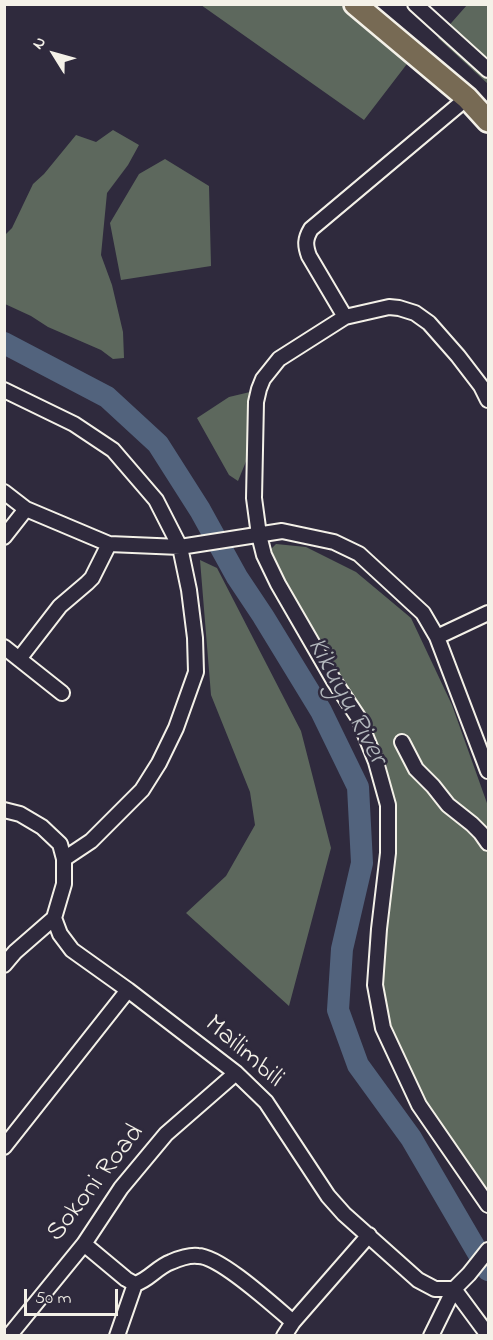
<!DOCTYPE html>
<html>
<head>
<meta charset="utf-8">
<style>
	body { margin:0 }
	#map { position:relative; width:493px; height:1340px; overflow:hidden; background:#2f2a3d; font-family:"Indie Flower",sans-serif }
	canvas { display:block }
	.frame { position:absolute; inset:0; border:6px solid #f4f1e8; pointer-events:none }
	.north { position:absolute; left:24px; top:24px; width:60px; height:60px; -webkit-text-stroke:4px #2f2a3d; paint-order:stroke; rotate:307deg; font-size:16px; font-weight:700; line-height:24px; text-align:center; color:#f4f1e8 }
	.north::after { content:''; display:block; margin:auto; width:21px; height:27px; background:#f4f1e8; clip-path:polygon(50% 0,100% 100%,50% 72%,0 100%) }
	.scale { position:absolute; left:24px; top:1289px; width:94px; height:27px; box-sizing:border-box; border:3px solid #f4f1e8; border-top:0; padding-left:8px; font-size:18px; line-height:21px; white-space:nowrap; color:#f4f1e8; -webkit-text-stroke:4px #2f2a3d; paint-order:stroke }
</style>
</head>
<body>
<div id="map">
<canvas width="493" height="1340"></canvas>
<div class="frame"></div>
<div class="north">N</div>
<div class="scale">50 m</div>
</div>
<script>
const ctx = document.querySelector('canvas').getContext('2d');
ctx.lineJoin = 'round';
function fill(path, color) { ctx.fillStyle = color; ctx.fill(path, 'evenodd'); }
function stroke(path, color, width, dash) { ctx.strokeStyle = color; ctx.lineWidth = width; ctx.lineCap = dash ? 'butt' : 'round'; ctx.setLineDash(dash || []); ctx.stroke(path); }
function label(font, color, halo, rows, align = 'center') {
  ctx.font = font + ' "Indie Flower",sans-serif'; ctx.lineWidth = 5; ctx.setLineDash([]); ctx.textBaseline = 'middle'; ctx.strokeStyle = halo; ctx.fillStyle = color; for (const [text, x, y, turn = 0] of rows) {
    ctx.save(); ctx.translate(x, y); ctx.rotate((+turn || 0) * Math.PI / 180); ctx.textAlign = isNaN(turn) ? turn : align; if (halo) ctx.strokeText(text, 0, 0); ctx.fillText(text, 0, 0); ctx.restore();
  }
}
fill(new Path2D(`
	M 201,5 L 341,5 L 410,60 L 364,120 Z
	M 467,5 L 488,5 L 488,84 L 438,38 Z
	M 113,130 L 139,145 L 128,165 L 107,193 L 101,255 L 112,285 L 123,332 L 124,358 L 113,359 L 101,350 L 48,327 L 31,316 L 5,304 L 4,236 L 12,228 L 33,184 L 44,174 L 76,135 L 96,142 Z
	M 165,159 L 209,186 L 211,266 L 121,280 L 110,223 L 139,174 Z
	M 250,392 L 247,459 L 238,481 L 229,475 L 197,418 L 229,397 Z
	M 276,544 L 306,547 L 356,572 L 411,618 L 452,705 L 488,806 L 488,1194 L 425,1104 L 397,1047 L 385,1007 L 380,969 L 392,879 L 396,817 L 385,757 L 309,624 L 287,589 L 271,549 Z
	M 200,560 L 217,568 L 301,731 L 331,848 L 289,1006 L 186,913 L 226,876 L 255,825 L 250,792 L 211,695 Z`), '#5d685d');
stroke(new Path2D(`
	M 4,343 L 107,397 L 158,444 L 200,510 L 237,577 L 263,616 L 321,711 L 358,787 L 362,863 L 342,949 L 338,1010 L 358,1065 L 411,1138 L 488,1270`), '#52637d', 22);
const minor = new Path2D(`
	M 415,4 L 488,70
	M 345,317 L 309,256 C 305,245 305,239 311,229 L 467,98
	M 4,390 L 74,424 L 113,450 L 156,500 L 180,547 L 189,590 L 195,638 L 196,672 L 176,728 L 159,763 L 142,790 L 91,841 L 64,859
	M 488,400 L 481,386 L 458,356 L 429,323 L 415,313 L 399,308 L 389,307 L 345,317 L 279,359 L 263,379 L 259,389 L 256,402 L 254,498 L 259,535 L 264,555 L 278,584 L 334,681 L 358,717 L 376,762 L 388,805 L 388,853 L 379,929 L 375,985 L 383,1028 L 419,1105 L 488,1205
	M 4,492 L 26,509 L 109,544 L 180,547 L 282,531 L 334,542 L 359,554 L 423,613 L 437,637 L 488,771
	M 4,537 L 26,509
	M 437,637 L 488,613
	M 4,647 L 62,693
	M 19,659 L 60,606 L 87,583 L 92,578 L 109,544
	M 402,742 L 416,769 L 433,786 L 448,805 L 472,824 L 481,833 L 488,843
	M 4,810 L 20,814 L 42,827 L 60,844 L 64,859 L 64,884 L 54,918 L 60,934 L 72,950 L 128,990 L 236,1073 L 266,1102 L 328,1196 L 344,1214 L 418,1280 L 435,1289 L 454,1289 L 469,1274 L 488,1250
	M 4,965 L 15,952 L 54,918
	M 4,1147 L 128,990
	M 84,1244 L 126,1279 L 135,1284 C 149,1280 157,1267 171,1262 C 178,1259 190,1255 198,1256 C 220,1256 274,1306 293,1322
	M 9,1336 L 84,1244 L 121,1188 L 166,1134 L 236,1073
	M 117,1336 L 135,1284
	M 284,1336 L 293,1322 L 369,1235
	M 431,1336 L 454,1289 L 488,1335`);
const highway = new Path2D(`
	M 355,4 L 467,98 L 488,121`);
stroke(minor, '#f4f1e8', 18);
stroke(highway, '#f4f1e8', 26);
stroke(minor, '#2f2a3d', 14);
stroke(highway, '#776a54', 21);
label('27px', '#f4f1e8', '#2f2a3d', [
	["Mailimbili",243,1053,41],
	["Sokoni Road",97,1184,-52]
]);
label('italic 28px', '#b3b8bd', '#2f2a3d', [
	["Kikuyu River",345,702,62]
]);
</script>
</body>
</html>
